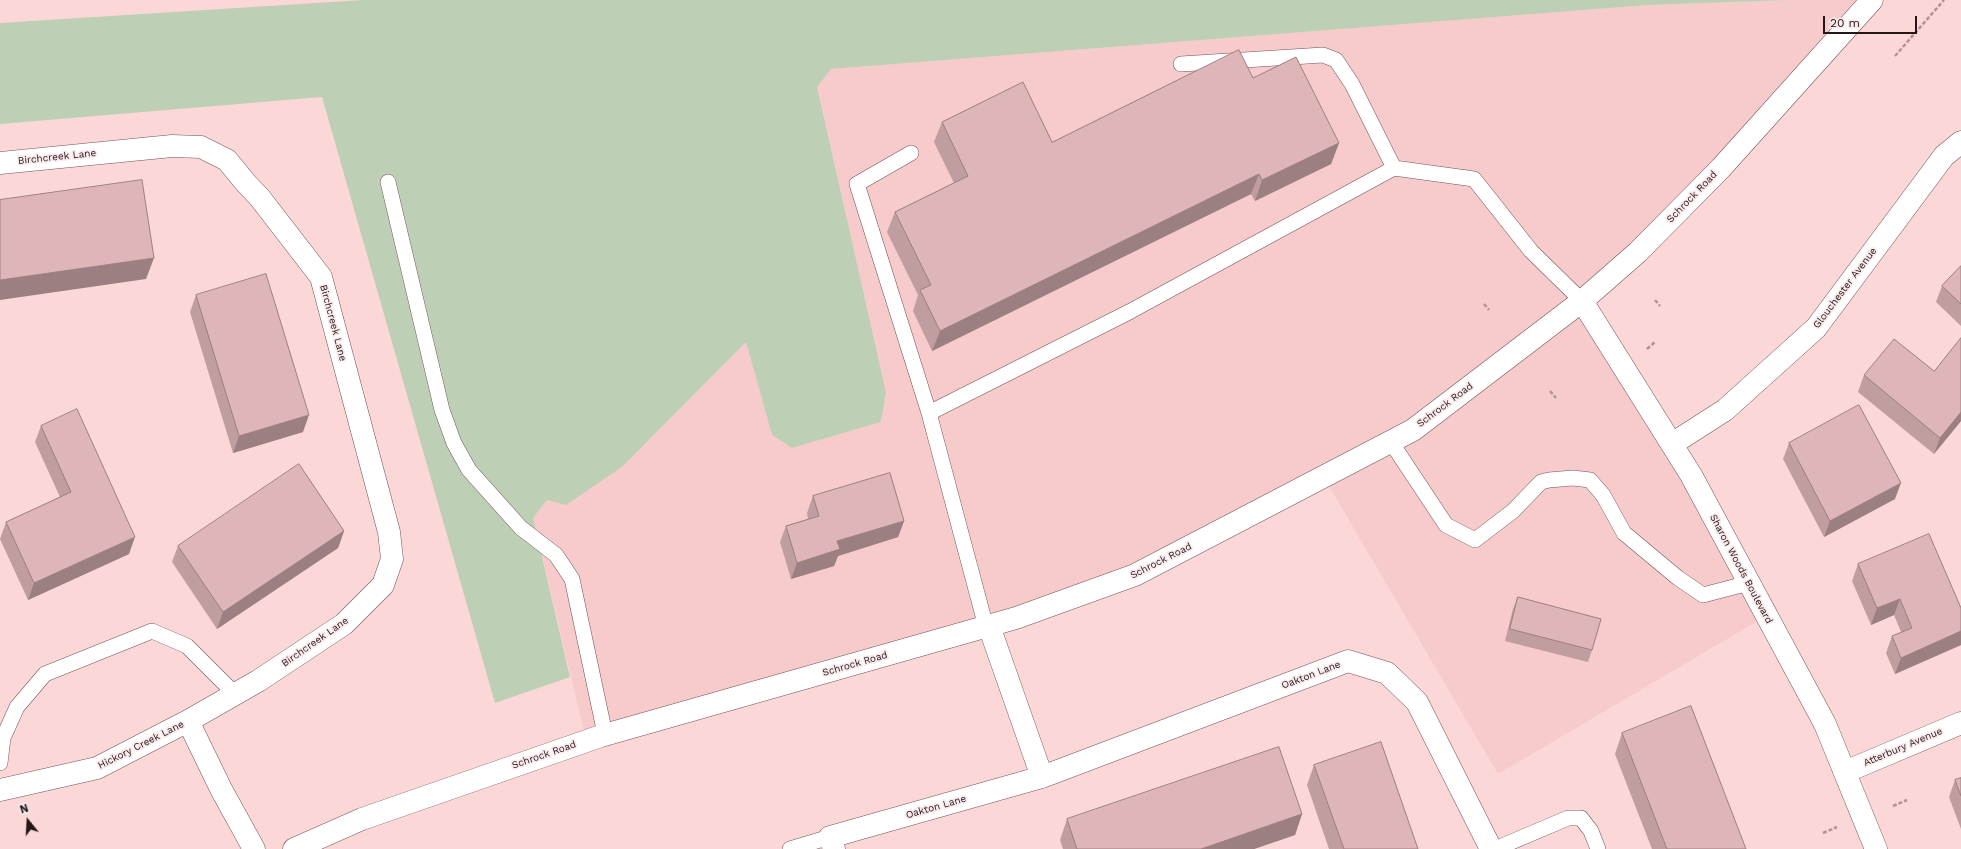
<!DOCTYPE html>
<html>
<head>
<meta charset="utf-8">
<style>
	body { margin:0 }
	#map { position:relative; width:1961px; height:849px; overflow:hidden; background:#fcd7d8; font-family:"Work Sans",sans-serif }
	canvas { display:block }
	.north { position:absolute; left:8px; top:801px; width:40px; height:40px; -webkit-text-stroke:3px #faeaeb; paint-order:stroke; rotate:342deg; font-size:11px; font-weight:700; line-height:16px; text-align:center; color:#241717 }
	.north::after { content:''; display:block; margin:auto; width:14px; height:18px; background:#241717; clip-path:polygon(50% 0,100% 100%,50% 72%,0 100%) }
	.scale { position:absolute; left:1823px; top:16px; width:94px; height:18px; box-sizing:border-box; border:2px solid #241717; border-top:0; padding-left:5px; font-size:12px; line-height:14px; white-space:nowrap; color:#241717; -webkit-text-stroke:3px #faeaeb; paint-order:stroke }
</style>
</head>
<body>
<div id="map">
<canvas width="1961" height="849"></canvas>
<div class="north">N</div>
<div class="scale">20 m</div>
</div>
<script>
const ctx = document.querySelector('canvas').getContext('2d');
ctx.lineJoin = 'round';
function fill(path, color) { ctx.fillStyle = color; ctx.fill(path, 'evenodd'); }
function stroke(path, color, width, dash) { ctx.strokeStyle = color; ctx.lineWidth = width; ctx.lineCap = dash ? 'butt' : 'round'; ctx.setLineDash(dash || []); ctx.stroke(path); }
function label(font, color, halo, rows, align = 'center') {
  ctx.font = font + ' "Work Sans",sans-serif'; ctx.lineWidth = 3.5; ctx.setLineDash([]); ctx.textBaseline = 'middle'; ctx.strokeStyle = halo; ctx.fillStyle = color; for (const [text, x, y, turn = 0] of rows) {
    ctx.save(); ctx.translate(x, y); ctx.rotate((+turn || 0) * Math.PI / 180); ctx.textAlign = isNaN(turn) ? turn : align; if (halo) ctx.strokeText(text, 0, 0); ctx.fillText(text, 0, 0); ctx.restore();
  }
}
fill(new Path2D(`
	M 1790,0 L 1877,0 L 1579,311 L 1778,609 L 1498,774 L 1326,481 L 1008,618 L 587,743 L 533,518 L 547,500 L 623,466 L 746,342 L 772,435 L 792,448 L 881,422 L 886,392 L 817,87 L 831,69 L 1648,5 Z`), '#f7cacb');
fill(new Path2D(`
	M 363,0 L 1790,0 L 1648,5 L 831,69 L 817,87 L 886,392 L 881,422 L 792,448 L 772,435 L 746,342 L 623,466 L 566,505 L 547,500 L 533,518 L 570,677 L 495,703 L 322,97 L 0,124 L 0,23 Z`), '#bdd0b6');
const service = new Path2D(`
	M 1181,64 L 1323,55 L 1336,60 L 1352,84 L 1394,168
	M 911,153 L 857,184 L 929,413
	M 388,182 L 442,410 L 454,443 L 469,470 L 521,528 L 556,555 L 572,579 L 605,734
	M 1391,442 L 1446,525 L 1475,540 L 1513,511 L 1541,482 L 1549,480 L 1573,478 L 1590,480 L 1603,495 L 1624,533 L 1678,578 L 1703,595 L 1749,583
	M 986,627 L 929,413 L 1129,312 L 1394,168 L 1474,179 L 1531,251 L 1582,301
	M 0,763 L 3,738 L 17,707 L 45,674 L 152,631 L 187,646 L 235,694
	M 790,849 L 830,837
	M 1495,849 L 1568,818 L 1581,818 L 1591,831 L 1598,849`);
const minor = new Path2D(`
	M 0,163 L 172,146 L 201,147 L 227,160 L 245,182 L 260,198 L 321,277 L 389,532 L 392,559 L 383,585 L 344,624 L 258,681 L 188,721 L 97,768 L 0,790
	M 1672,444 L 1725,410 L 1816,328 L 1944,156 L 1961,142
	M 989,626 L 1042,777
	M 188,721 L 221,789 L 254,849
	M 1845,772 L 1961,723
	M 834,849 L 830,837 L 1042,777 L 1348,661 L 1387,673 L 1417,702 L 1491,849`);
const tertiary = new Path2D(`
	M 1582,301 L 1691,475 L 1825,724 L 1876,849`);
const secondary = new Path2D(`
	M 294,849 L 362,819 L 601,736 L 1016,618 L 1135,575 L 1413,430 L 1582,301 L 1638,252 L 1721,168 L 1872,0`);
stroke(service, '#725354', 16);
stroke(minor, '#725354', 23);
stroke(tertiary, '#725354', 23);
stroke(secondary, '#725354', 23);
stroke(new Path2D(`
	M 1895,56 L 1944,0
	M 1655,300 L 1660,306
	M 1484,304 L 1489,310
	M 1647,349 L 1655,342
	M 1550,391 L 1556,398
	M 1893,806 L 1907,800
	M 1823,833 L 1837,827`), '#b19495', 2.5, [4, 2]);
stroke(service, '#fff', 15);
stroke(minor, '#fff', 22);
stroke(tertiary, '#fff', 22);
stroke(secondary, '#fff', 22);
fill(new Path2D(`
	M 1253,78 L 1339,143 L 1331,164 L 1255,201 L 1251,194 L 932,351 L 913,311 L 918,295 L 887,232 L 895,212 L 954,183 L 934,142 L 942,122 L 1052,142 Z
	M 1961,266 L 1961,326 L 1936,302 L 1942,286 Z
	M 196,295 L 303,432 L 233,453 L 190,312 Z
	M 1864,375 L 1961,421 L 1934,454 L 1858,392 Z
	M 41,426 L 129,554 L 28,600 L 0,539 L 6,522 L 60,497 L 35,442 Z
	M 1789,443 L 1895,499 L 1824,537 L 1783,459 Z
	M 813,496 L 904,521 L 898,537 L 838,556 L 834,566 L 791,579 L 780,542 L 786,526 L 808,519 L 807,513 Z
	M 344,531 L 338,548 L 217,629 L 172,562 L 178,546 Z
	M 1858,564 L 1961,608 L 1961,645 L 1895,674 L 1886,653 L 1892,636 L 1901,632 L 1894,615 L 1871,625 L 1852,581 Z
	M 1518,597 L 1592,650 L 1588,662 L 1505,641 L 1513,609 Z
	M 1622,733 L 1746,849 L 1652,849 L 1615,754 Z
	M 1314,765 L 1418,849 L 1329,849 L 1307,785 Z
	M 1961,778 L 1961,829 L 1949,797 L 1955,780 Z
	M 1302,814 L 1295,835 L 1254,849 L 1063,849 L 1060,840 L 1067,819 Z`), '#c09d9e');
fill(new Path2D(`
	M 1339,143 L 1331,164 L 1255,201 L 1262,180 Z
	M 1259,174 L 1251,194 L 932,351 L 940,331 Z
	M 154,258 L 146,279 L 0,300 L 0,280 Z
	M 1961,412 L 1961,421 L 1934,454 L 1940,438 Z
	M 309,415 L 303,432 L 233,453 L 239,436 Z
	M 1901,483 L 1895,499 L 1824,537 L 1830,521 Z
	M 904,521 L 898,537 L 838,556 L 834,566 L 791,579 L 797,563 L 837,541 Z
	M 344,531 L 338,548 L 217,629 L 223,612 Z
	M 135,537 L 129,554 L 28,600 L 34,583 Z
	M 1900,599 L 1894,615 L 1871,625 L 1877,608 Z
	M 1961,631 L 1961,645 L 1895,674 L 1901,658 Z
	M 1302,814 L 1295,835 L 1254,849 L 1201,849 Z`), '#9c7f81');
const building = new Path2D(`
	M 1239,50 L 1253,78 L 1296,57 L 1339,143 L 1262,180 L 1259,174 L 940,331 L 920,290 L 931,285 L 895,212 L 968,176 L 942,122 L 1023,82 L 1052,142 Z
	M 142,180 L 154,258 L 0,280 L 0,200 Z
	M 1961,266 L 1961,304 L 1942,286 Z
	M 266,274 L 309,415 L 239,436 L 196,295 Z
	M 1961,338 L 1961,412 L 1940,438 L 1864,375 L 1894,339 L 1934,371 Z
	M 1859,405 L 1901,483 L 1830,521 L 1789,443 Z
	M 77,409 L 135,537 L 34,583 L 6,522 L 71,492 L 41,426 Z
	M 299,464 L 344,531 L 223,612 L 178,546 Z
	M 890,473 L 904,521 L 837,541 L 840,549 L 797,563 L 786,526 L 819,516 L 813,496 Z
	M 1929,534 L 1961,608 L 1961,631 L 1901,658 L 1892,636 L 1912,628 L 1900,599 L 1877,608 L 1858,564 Z
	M 1518,597 L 1601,619 L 1592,650 L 1510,629 Z
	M 1691,706 L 1746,849 L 1667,849 L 1622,733 Z
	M 1381,742 L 1418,849 L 1344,849 L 1314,765 Z
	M 1279,747 L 1302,814 L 1201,849 L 1077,849 L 1067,819 Z
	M 1961,778 L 1961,796 L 1955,780 Z`);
fill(building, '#dfb6b8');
stroke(building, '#9c7f81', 1);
label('10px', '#241717', '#faeaeb', [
	["Birchcreek Lane",57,157,-6],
	["Schrock Road",1692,197,-46],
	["Glouchester Avenue",1845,288,-53],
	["Birchcreek Lane",333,323,75],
	["Schrock Road",1445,405,-37],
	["Schrock Road",1161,561,-27],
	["Sharon Woods Boulevard",1741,569,62],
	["Birchcreek Lane",315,642,-35],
	["Schrock Road",855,664,-16],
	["Oakton Lane",1311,675,-21],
	["Hickory Creek Lane",141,745,-27],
	["Atterbury Avenue",1903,747,-23],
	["Schrock Road",544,755,-19],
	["Oakton Lane",936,807,-16]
]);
</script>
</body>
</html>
